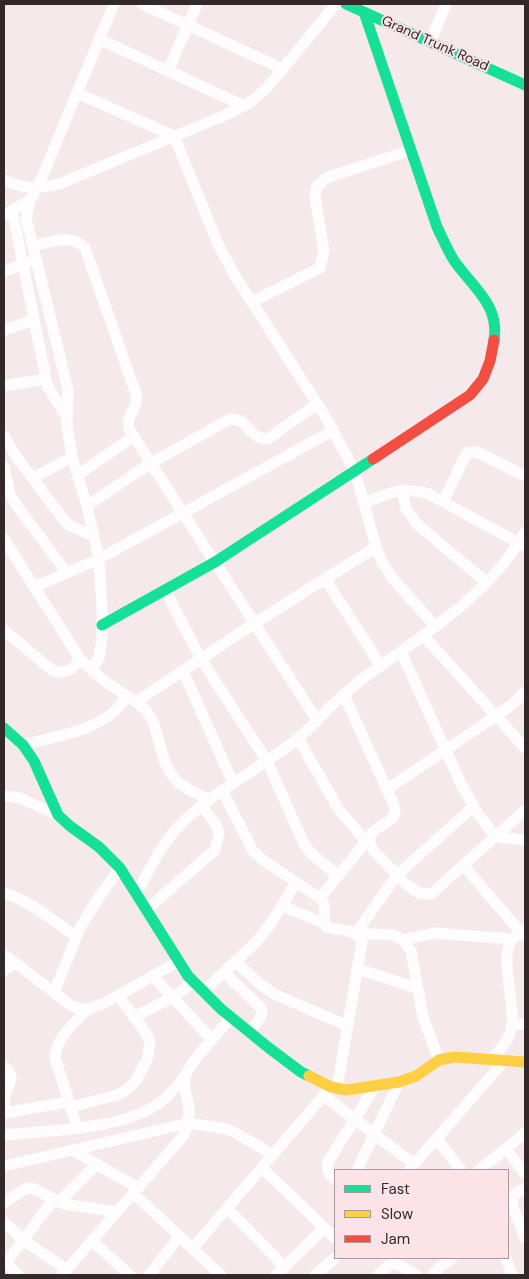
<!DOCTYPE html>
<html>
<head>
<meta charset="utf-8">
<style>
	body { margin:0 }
	#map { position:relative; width:529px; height:1279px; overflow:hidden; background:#f6e9ec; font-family:"DM Sans",sans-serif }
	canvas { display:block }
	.frame { position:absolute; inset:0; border:5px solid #33282a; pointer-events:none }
	.legend { position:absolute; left:334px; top:1169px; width:175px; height:90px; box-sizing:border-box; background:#fce3e8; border:1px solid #ac989c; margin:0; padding:6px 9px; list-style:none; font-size:15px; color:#33282a }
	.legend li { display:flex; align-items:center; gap:10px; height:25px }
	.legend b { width:25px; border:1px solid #ac989c }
</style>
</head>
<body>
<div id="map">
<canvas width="529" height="1279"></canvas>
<div class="frame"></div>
<ul class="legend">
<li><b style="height:6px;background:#16e098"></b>Fast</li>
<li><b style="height:6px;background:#ffcf43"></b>Slow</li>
<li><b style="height:6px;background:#f24e42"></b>Jam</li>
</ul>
</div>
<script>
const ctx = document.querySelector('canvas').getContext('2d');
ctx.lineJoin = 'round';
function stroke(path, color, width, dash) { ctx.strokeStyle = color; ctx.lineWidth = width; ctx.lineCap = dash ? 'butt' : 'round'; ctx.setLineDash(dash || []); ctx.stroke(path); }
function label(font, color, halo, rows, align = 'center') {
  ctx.font = font + ' "DM Sans",sans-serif'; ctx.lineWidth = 4; ctx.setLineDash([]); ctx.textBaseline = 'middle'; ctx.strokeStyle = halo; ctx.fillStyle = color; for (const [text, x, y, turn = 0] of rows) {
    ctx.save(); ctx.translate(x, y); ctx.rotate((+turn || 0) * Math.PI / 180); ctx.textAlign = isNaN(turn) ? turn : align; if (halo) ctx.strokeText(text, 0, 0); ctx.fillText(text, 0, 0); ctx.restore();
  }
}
stroke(new Path2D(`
	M 142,4 L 283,69
	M 99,39 L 244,106
	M 430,42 L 446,4
	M 168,71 L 197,4
	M 77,93 L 174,136 L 218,244 L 235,276 L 322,411 L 348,458 L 358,482 L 376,547 L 383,564 L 393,579 L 435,626
	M 4,180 C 25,189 36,189 59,184 L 221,117 L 249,103 L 266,89 L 336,4
	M 12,210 L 46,379 L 48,387 L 66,416
	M 4,215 L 30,200
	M 33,246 C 51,242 71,233 85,248 L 137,397 C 136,412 124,415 130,431 L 317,720
	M 4,272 L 28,262
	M 251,302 L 320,268 L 324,251 L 315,197 L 317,186 L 325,179 L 334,175 L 412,150
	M 4,330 L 34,320
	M 4,386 L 46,379
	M 4,436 L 16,456 L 63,519 L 70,526 L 94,536
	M 4,467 L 10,494 L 17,506 L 67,573
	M 78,475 L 134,436
	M 33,478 L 72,457
	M 402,490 L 406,509 L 418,525 L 486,582
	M 443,502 L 464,458 L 468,452 L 477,452 L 525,476
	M 364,503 C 390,493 401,486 429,494 L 524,546
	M 87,506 L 151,463 L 230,419 C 250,418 248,439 268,439 L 317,404
	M 4,539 L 80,659 L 104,681 L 136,702 L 146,710 L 153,721 L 165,763 L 171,774 L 178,782 L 189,790 L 210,800
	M 325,579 L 381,666
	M 34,587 L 99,559 L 334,430
	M 165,590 L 201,659 L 267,761 L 304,844 L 311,853 L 338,876
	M 4,630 L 53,671 C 67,674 73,670 80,659
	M 423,635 L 525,748
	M 401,652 L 462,786 L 478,814 L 496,837 L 525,840
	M 92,671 L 99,657 L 102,637 L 102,610 L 99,559 L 87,506 L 72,457 L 67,426 L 68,390 L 26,218 L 30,200 L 37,189 L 114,4
	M 183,671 L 233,783
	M 344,695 L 394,805 C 394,808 395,811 395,813 C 391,828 360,826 373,850 L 406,884 L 419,893 L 431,894 L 525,810
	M 136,702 L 255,623 L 376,547
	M 298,738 L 339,810 L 366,841
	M 23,745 C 59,735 106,731 127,696
	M 387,789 L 496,716 L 514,703 L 525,692
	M 222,790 L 253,851 L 263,860 L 320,898 C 330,910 320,917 326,927 C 338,930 358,929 362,942 L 337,1088
	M 4,796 L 20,798 L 58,815
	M 464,866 L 522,934 L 525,935
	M 4,893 C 31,901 53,920 76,937
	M 136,894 C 149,871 160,846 178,827 C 212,791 259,770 297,739 C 310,729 321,716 332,705 C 345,693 359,681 373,671 C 428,632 491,593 525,532
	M 320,898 L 370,837
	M 282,906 L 324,923
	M 146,910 L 215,850 L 219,834 L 216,825 L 202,806
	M 356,933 L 393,935 L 403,940 L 411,951 L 423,1017 L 439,1060
	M 356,933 L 397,875 L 473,807
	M 403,940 L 434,933 L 513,939
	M 4,954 L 73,1007 L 88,1009 L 105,1003 L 179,961
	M 236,962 L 262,986 L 276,995 L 348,1026
	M 358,969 L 417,988
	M 4,970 L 15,963
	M 224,972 L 261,1008 C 264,1018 255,1024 249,1032
	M 153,976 L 212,1040
	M 54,992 L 81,926 L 101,894 L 120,868
	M 203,992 L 255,943 L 270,925 L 296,882
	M 134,1017 L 173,997 L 194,982
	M 512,1025 L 525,1024
	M 492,1058 C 499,1051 507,1043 510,1033 C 518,1009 498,957 512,940 C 515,936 521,934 525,931
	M 4,1066 C 17,1078 9,1082 5,1096 C 4,1101 5,1107 5,1112
	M 324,1096 L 414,1164
	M 70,1107 L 117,1095 L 128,1089 L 136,1080 L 147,1060 L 150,1042 L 146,1033 L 118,996
	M 4,1113 L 68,1102
	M 77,1127 L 55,1058 C 56,1037 74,1023 88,1009
	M 4,1135 C 50,1130 120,1130 158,1104 C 169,1097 177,1086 185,1076
	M 436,1138 L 461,1170
	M 506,1149 L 525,1174
	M 72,1150 L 138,1188
	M 4,1166 L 189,1123 L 226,1129 L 236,1133 L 273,1155
	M 262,1168 L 335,1238
	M 357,1170 L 399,1082
	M 409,1170 L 505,1060
	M 479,1170 L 525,1133
	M 335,1179 C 328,1173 326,1170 328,1162 L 376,1085
	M 525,1189 L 519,1191 L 513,1196 L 512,1204 L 525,1238
	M 133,1193 L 221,1275
	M 59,1202 L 97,1164
	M 4,1203 L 25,1189 L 32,1188 L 64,1204 L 117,1212
	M 227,1208 L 285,1267
	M 4,1222 L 23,1240 L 67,1270
	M 92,1241 L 130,1275
	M 192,1249 L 331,1087
	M 506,1258 L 512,1275
	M 4,1260 L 18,1275
	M 6,1263 L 53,1200
	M 62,1275 L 184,1135 C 187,1126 190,1118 189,1109 C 188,1098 183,1089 185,1078 C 187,1064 221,1030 231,1018
	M 149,1275 L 179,1237
	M 276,1275 L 324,1228
	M 315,1275 L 335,1258
	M 378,1275 L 389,1265 L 396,1263 L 416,1275
	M 433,1275 L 439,1268 L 452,1258`), '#fefcfc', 11);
stroke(new Path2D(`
	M 346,4 L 525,85
	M 364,12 L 437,227 C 442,237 447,249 453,259 C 471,286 500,304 494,340
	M 102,625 L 215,562 L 373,459
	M 4,728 L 23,745 L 34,761 L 58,815 L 70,826 L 99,847 L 120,868 L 188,976 L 221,1009 L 269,1048 L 301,1072 L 309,1076`), '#16e098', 11);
stroke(new Path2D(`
	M 309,1076 L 331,1087 L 346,1090 L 399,1082 L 416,1076 L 439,1060 L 455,1057 L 525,1062`), '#ffcf43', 11);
stroke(new Path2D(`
	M 373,459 L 470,395 L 483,379 L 490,361 L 494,340`), '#f24e42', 11);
label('14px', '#33282a', '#fce3e8', [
	["Grand Trunk Road",435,44,24]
]);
</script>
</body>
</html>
